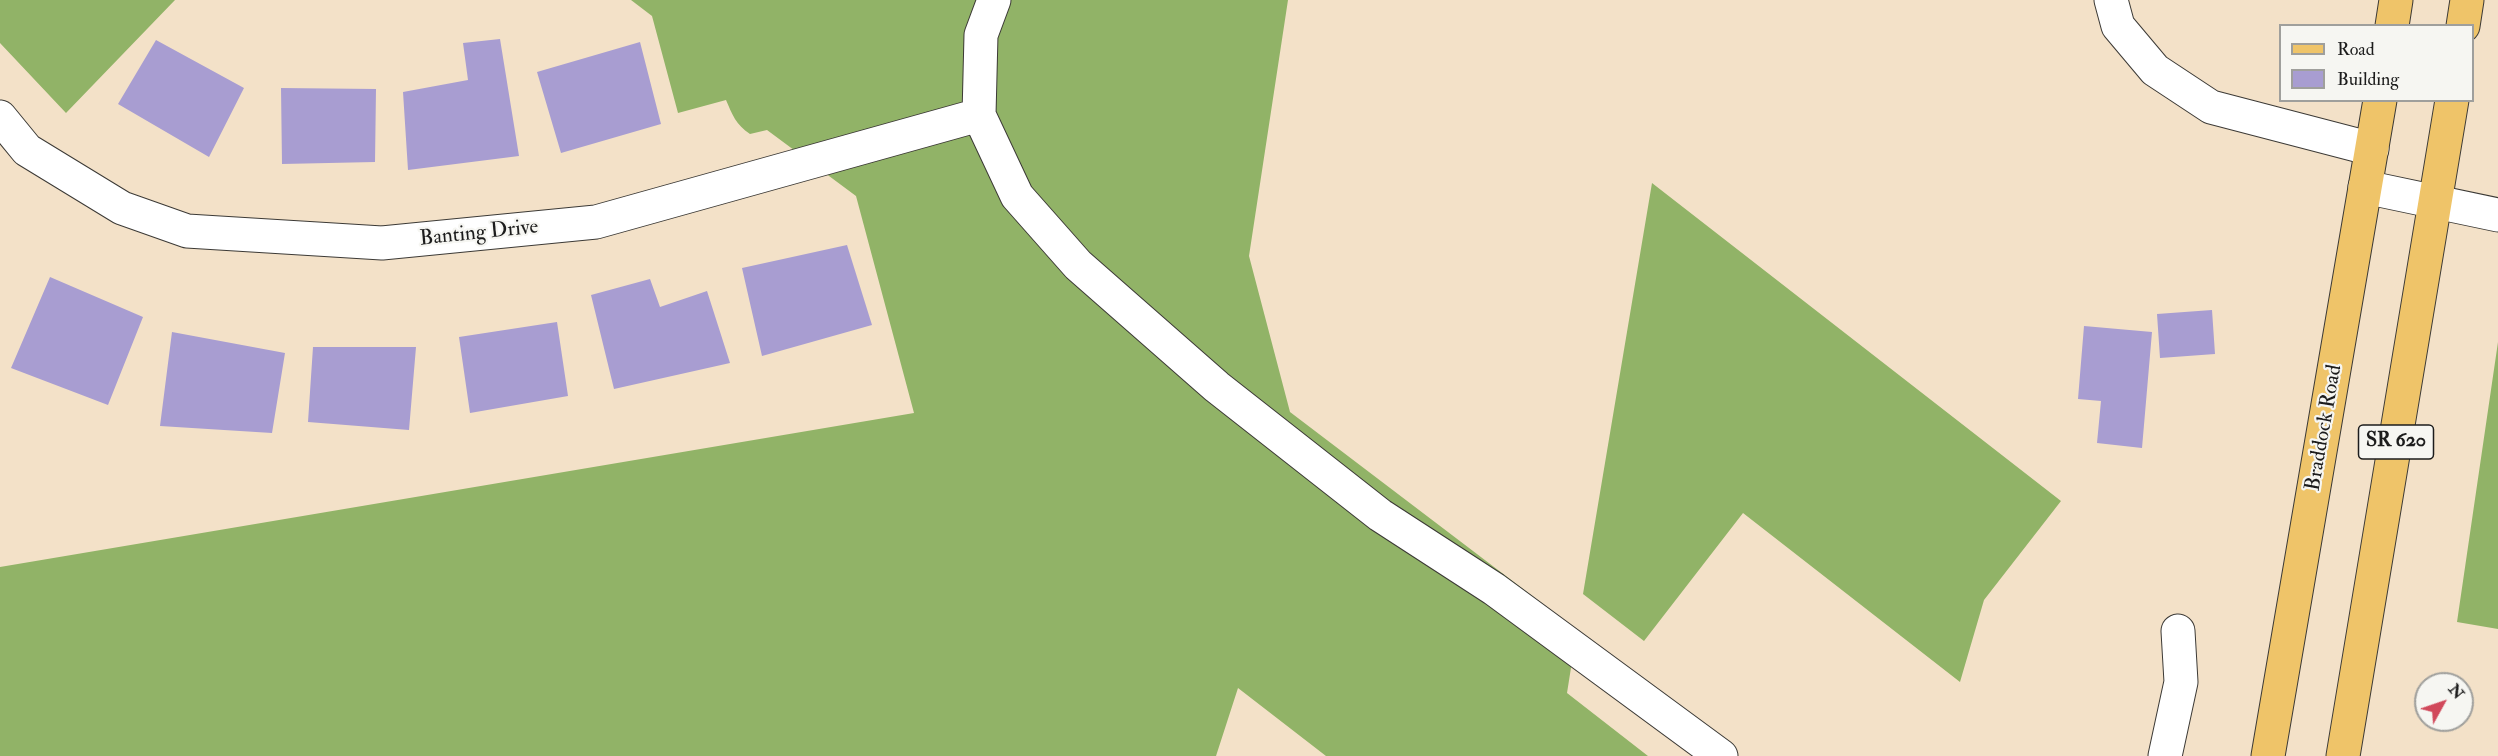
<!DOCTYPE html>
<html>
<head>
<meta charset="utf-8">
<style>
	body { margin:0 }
	#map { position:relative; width:2498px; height:756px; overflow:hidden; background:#f3e1c8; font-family:"IM FELL Double Pica",serif }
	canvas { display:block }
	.legend { position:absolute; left:2279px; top:24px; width:195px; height:78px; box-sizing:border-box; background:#f6f6f2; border:2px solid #9f9f9c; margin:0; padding:8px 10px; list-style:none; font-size:18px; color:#1c1c1c }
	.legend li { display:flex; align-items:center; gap:12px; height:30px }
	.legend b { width:30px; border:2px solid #9f9f9c }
	.north { position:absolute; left:2414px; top:672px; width:60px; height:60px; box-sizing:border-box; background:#f6f6f2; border:2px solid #9f9f9c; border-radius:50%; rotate:50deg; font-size:16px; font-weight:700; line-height:24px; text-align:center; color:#1c1c1c }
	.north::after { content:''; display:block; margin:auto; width:21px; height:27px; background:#d1495b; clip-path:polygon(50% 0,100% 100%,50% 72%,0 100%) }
</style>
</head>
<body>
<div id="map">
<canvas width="2498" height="756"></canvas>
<ul class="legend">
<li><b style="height:8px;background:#efc469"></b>Road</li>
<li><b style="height:16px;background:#a89dd1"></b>Building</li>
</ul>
<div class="north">N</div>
</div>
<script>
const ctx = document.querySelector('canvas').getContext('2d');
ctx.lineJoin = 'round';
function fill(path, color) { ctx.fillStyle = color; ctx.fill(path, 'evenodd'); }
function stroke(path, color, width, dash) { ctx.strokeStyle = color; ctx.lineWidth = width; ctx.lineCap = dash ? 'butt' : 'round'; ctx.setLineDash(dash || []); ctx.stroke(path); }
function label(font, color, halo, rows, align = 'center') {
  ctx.font = font + ' "IM FELL Double Pica",serif'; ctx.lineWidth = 4.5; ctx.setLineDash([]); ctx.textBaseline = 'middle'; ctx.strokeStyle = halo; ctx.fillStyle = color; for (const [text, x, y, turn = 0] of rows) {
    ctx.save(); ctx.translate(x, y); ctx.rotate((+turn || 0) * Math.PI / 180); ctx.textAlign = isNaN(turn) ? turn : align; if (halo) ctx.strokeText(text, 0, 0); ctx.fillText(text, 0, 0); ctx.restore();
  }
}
fill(new Path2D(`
	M 0,0 L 175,0 L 66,113 L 0,43 Z
	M 631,0 L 1288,0 L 1249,256 L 1290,412 L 1577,630 L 1567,693 L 1648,756 L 1326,756 L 1238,688 L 1216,756 L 0,756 L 0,567 L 914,413 L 856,196 L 767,130 L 750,134 C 736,125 732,114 726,100 L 678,113 L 652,16 Z
	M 1652,183 L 2061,501 L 1984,600 L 1960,682 L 1743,513 L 1644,641 L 1583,594 Z
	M 2498,342 L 2498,629 L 2457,622 Z`), '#91b367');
fill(new Path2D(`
	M 500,39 L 519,156 L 408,170 L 403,92 L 468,80 L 463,43 Z
	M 156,40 L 244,88 L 209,157 L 118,104 Z
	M 640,42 L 661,124 L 561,153 L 537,72 Z
	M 281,88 L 376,89 L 375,162 L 282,164 Z
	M 847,245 L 872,325 L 762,356 L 742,268 Z
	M 50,277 L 143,317 L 108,405 L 11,368 Z
	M 650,279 L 660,307 L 707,291 L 730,363 L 614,389 L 591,295 Z
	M 2212,310 L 2215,354 L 2160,358 L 2157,314 Z
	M 557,322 L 568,396 L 470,413 L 459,337 Z
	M 2084,326 L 2152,332 L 2142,448 L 2097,443 L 2101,401 L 2078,399 Z
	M 172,332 L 285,353 L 272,433 L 160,426 Z
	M 313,347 L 416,347 L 409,430 L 308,422 Z`), '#a89dd1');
const minor = new Path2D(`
	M 994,0 L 981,35 L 979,115 L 1017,196 L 1078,265 L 1217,387 L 1380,515 L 1494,589 L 1721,756
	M 2111,0 L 2118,26 L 2155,70 L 2211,107 L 2372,149
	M 0,117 L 27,150 L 122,208 L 187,231 L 382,243 L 596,222 L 979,115
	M 2365,187 L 2498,215
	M 2165,756 L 2181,682 L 2178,631`);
const major = new Path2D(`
	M 2392,26 L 2396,0
	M 2463,26 L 2467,0
	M 2268,756 L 2380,100
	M 2343,756 L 2452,100`);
stroke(minor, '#3c3a36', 35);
stroke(major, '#3c3a36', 35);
stroke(minor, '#fff', 33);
stroke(major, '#efc469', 33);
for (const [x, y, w] of [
	[2396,442,75]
]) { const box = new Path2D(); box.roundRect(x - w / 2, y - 17, w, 34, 4.5); ctx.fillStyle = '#f6f6f2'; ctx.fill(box); stroke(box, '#1c1c1c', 1.5); }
label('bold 20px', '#1c1c1c', null, [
	["SR 620",2396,442]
]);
label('21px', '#1c1c1c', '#f6f6f2', [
	["Banting Drive",479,234,-6],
	["Braddock Road",2325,428,-80]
]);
</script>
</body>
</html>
